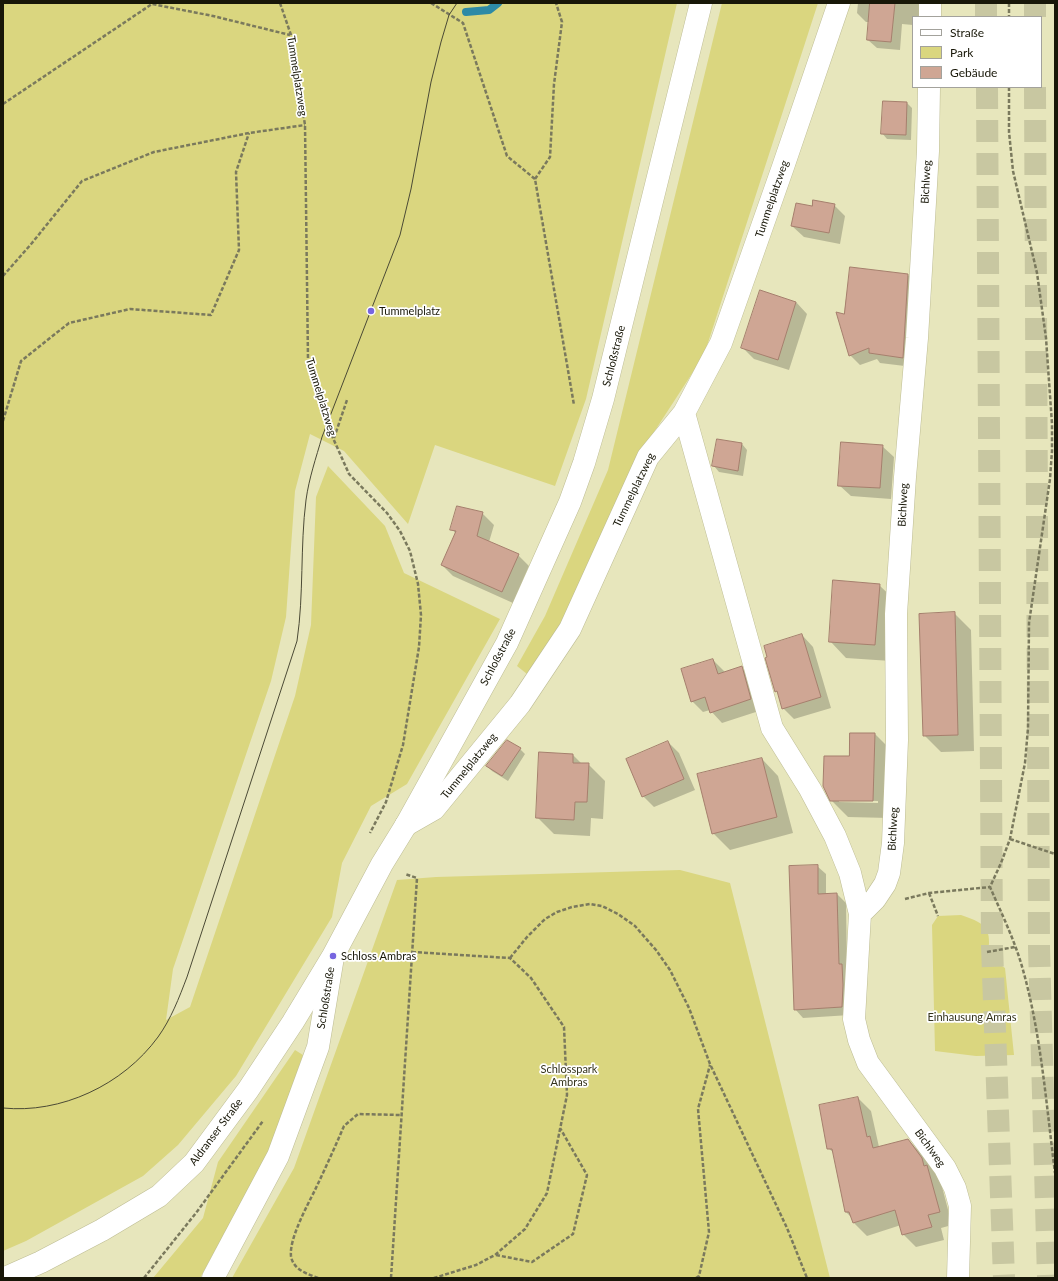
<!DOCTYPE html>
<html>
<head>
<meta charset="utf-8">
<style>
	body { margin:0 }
	#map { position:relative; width:1058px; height:1281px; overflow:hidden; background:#e7e6bc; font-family:Lato,sans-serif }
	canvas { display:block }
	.frame { position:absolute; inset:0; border:4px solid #181708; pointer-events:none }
	.legend { position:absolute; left:912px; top:16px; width:130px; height:72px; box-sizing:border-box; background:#fff; border:1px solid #a3a29c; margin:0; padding:5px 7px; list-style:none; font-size:12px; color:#181708 }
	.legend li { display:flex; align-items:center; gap:8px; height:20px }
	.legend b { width:20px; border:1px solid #a3a29c }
</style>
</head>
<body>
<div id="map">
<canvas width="1058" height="1281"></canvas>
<div class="frame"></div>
<ul class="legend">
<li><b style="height:5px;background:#fff"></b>Straße</li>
<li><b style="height:11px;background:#dad67f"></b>Park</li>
<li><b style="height:11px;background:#cfa694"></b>Gebäude</li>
</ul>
</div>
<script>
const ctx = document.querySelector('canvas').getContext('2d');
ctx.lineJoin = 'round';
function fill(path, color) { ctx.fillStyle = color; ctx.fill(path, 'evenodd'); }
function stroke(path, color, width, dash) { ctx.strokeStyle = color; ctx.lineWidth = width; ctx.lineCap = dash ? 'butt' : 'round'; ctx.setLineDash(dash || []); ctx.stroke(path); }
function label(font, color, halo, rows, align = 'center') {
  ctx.font = font + ' Lato,sans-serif'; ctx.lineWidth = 3.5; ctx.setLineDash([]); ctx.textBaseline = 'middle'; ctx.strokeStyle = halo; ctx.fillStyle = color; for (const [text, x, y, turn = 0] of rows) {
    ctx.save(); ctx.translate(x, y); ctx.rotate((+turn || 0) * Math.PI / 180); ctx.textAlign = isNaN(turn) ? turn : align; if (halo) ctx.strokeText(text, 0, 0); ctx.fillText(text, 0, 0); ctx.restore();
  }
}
fill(new Path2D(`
	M 3,3 L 677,3 L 586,399 L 555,486 L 435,445 L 408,524 L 344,451 L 310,434 L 295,491 L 286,617 L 271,681 L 173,969 L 166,1020 L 190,1007 L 295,696 L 311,625 L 316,497 L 328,466 L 385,526 L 404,573 L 500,619 L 407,784 L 371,806 L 342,863 L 332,917 L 236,1076 L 178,1145 L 143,1176 L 26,1241 L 3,1251 Z
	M 722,3 L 818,3 L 704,355 L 643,449 L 565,619 L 527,674 L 517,666 L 545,616 L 608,470 Z
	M 680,870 L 730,883 L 830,1278 L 232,1278 L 294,1168 L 397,880 L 436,877 Z
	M 961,915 C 976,921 990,923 989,943 C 989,948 987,951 987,956 L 1005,968 L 1014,1055 L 976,1056 L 935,1051 L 932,925 L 938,916 Z
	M 295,1050 L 303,1055 L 268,1154 L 200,1278 L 153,1278 L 203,1218 L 218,1162 Z`), '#dad67f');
fill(new Path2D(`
	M 858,3 L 929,3 L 926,17 L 913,17 L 913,25 L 902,24 L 900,50 L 877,48 L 868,40 L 869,22 L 866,22 L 857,13 Z
	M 907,103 L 912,108 L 911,140 L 887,139 L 882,133 Z
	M 834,205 L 845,216 L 840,244 L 804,237 L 792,226 L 813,207 Z
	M 908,275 L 918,285 L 913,367 L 880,363 L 877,359 L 860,365 L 850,355 Z
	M 796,302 L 807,314 L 789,370 L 754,359 L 743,348 Z
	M 718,440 L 742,444 L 747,450 L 743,476 L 719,472 L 714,466 Z
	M 882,446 L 894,457 L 891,499 L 851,496 L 839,485 Z
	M 482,513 L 494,525 L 489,542 L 518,555 L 529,566 L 513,603 L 453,576 L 442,565 L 456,534 L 452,529 Z
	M 879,585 L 896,601 L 891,661 L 846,658 L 830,641 Z
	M 954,613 L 971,630 L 974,751 L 941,752 L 924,735 Z
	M 802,635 L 813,647 L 831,708 L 794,719 L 783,708 L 779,694 L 776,691 Z
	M 713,660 L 725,672 L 741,667 L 753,678 L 762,710 L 722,723 L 710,710 L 703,712 L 692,701 Z
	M 851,734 L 875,734 L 892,751 L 889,818 L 848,817 L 831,800 L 850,757 ZM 839,800 L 878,801 L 878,803 L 839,802 Z
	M 668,742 L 679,753 L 695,790 L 654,807 L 643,796 Z
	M 520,749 L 525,754 L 508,781 L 492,771 L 487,766 Z
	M 573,755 L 582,764 L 588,764 L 605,781 L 603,819 L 591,818 L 590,836 L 554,834 L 537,817 Z
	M 762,759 L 778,776 L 793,833 L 730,850 L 713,833 Z
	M 817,866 L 826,874 L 826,895 L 837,894 L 846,903 L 847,970 L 850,1015 L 803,1018 L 795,1009 Z
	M 858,1098 L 871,1111 L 879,1147 L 908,1140 L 921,1153 L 940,1179 L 952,1225 L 941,1228 L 944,1240 L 916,1247 L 903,1234 L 901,1225 L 867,1236 L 854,1223 L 852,1218 L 846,1212 L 834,1153 L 828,1148 Z`), '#0003');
stroke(new Path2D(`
	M 466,12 L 489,10 L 498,3`), '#2d8aa6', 8);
const building = new Path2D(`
	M 870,3 L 895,3 L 891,42 L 867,40 Z
	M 883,101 L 907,102 L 906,135 L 881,134 Z
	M 813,200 L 835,204 L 829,233 L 791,226 L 796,203 L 812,206 Z
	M 850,267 L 908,274 L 903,358 L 869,353 L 869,348 L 849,356 L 836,312 L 844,314 Z
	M 760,290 L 796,302 L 778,360 L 741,348 Z
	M 717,439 L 742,443 L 738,471 L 712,466 Z
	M 841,442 L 883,445 L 880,488 L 838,486 Z
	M 457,506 L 483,512 L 477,536 L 519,554 L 502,592 L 441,565 L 456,531 L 450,530 Z
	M 833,580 L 880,584 L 875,645 L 829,642 Z
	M 955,612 L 958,735 L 923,736 L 919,614 Z
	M 802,634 L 821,697 L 782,709 L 777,691 L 775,692 L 765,658 L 767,657 L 764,646 Z
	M 713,659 L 718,674 L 742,666 L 751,699 L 710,713 L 705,697 L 691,702 L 681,669 Z
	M 850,733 L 875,733 L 873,801 L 830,801 L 823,786 L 824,756 L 849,756 Z
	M 507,740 L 521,748 L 502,776 L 486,766 Z
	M 668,741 L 684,779 L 642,797 L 626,759 Z
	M 539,752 L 573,754 L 573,763 L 589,763 L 587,802 L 575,802 L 574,820 L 536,818 Z
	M 762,758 L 777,817 L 712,834 L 697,774 Z
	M 818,865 L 818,894 L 837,893 L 839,964 L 842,964 L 843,985 L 842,1007 L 794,1010 L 789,866 Z
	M 858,1097 L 867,1137 L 870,1136 L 873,1148 L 908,1139 L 922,1158 L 924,1166 L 927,1165 L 940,1212 L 928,1215 L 932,1227 L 902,1235 L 895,1210 L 853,1223 L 849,1212 L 845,1212 L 832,1149 L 827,1149 L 819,1105 Z`);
fill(building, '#cfa694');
stroke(building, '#a57f6d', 1);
stroke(new Path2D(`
	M 986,3 L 986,17
	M 1035,3 L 1035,17
	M 987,87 L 992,946 L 1004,1278
	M 1035,87 L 1039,948 L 1048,1278`), '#c8c7a1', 22, [22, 11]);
const minor = new Path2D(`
	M 930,17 L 930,3
	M 684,413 L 772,728 L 810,789 L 835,836 L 850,873 L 860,914 L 854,1019 L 859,1040 L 868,1063 L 945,1168 L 955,1188 L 960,1206 L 958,1278
	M 406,825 L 434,809 L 520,704 L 570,629 L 648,457 L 684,413 L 721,343 L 783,167 L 839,3
	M 860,914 L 875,899 L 885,884 L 889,873 L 893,843 L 897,740 L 896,614 L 905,477 L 917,338 L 928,151 L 929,87
	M 213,1278 L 278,1156 L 318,1047 L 333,957`);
const major = new Path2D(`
	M 5,1278 L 41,1262 L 102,1230 L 159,1196 L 194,1163 L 248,1090 L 293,1022 L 333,956 L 382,864 L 406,825 L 507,643 L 570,502 L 584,463 L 603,399 L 701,3`);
stroke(minor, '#bdbc93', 23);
stroke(major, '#bdbc93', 23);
stroke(new Path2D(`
	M 280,3 L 291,35 L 305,125 L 308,360 L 333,438 L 349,474 L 387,513 L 400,531 L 410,551 L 418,584 L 421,615 L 419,647 L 403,745 L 386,802 L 370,833
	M 431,3 L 463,23 L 507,156 L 535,179 L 574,405
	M 1009,3 L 1009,17
	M 1009,87 L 1009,132 L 1013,171 L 1037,273 L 1046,338 L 1052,424 L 1052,451 L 1050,479 L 1029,623 L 1028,728 L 1025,763 L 1010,839 L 1001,863 L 990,887 C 1001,912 1013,937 1021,963 C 1041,1031 1046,1103 1055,1173
	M 3,104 L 152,4 L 213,16 L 290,35
	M 535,179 L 550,157 L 554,84 L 562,22 L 556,3
	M 3,276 L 32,243 L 82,181 L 154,152 L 249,133 L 305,125
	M 3,421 L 21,361 L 69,323 L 130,309 L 211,315 L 239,250 L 236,172 L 249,133
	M 334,438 L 347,400
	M 1010,839 L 1055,854
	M 929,893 L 938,916
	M 905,899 L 929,893 L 990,887
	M 412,952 L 510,958 L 531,978 L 564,1027 L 567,1095 L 547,1193 L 525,1229 L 495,1255 L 476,1265 L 434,1278
	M 987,952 L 1015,947
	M 510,958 L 527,937 L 545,919 L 557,912 L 572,907 L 590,904 L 602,906 L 618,914 L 635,926 L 656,950 L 670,970 L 689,1008 L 710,1064 L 787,1228 L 807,1278
	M 496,1255 L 532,1262 L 573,1234 L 587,1175 L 560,1128
	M 144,1278 L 196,1213 L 263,1121
	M 318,1278 C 308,1274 293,1270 291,1256 C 289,1239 307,1206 315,1190 C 325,1169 335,1147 344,1126 L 358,1114 L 401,1115
	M 391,1278 L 417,878 L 405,874
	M 696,1278 L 699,1276 L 709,1232 L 698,1109 L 710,1065`), '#7a795d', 2.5, [4, 2]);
stroke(minor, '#fff', 22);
stroke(major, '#fff', 22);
stroke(new Path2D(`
	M 3,1108 C 61,1114 123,1085 158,1037 C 171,1019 179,998 187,977 L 297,641 C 304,594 300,547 306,500 C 309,478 316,458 322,437 L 400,235 L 411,189 L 431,82 L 441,42 L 449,15 L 457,3`), '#4b4a35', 1);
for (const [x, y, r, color] of [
	[371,311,4,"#7765e0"],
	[333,956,4,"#7765e0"]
]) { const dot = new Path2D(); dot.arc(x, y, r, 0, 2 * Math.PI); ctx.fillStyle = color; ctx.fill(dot); stroke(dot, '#fff', 1.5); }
label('11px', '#181708', '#fff', [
	["Tummelplatzweg",297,76,81],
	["Bichlweg",926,182,-87],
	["Tummelplatzweg",772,199,-71],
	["Schloßstraße",614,356,-76],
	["Tummelplatzweg",321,397,73],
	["Tummelplatzweg",634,490,-64],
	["Bichlweg",903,505,-87],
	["Schloßstraße",498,657,-62],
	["Tummelplatzweg",469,766,-51],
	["Bichlweg",893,829,-87],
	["Schloßstraße",326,998,-81],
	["Aldranser Straße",216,1132,-53],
	["Bichlweg",930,1148,54]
]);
label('11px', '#181708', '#fff', [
	["Tummelplatz",379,311],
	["Schloss Ambras",341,956]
], 'left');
label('11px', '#33321b', '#fff', [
	["Einhausung Amras",972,1017],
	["Schlosspark",569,1069],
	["Ambras",569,1082]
]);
</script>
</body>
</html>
